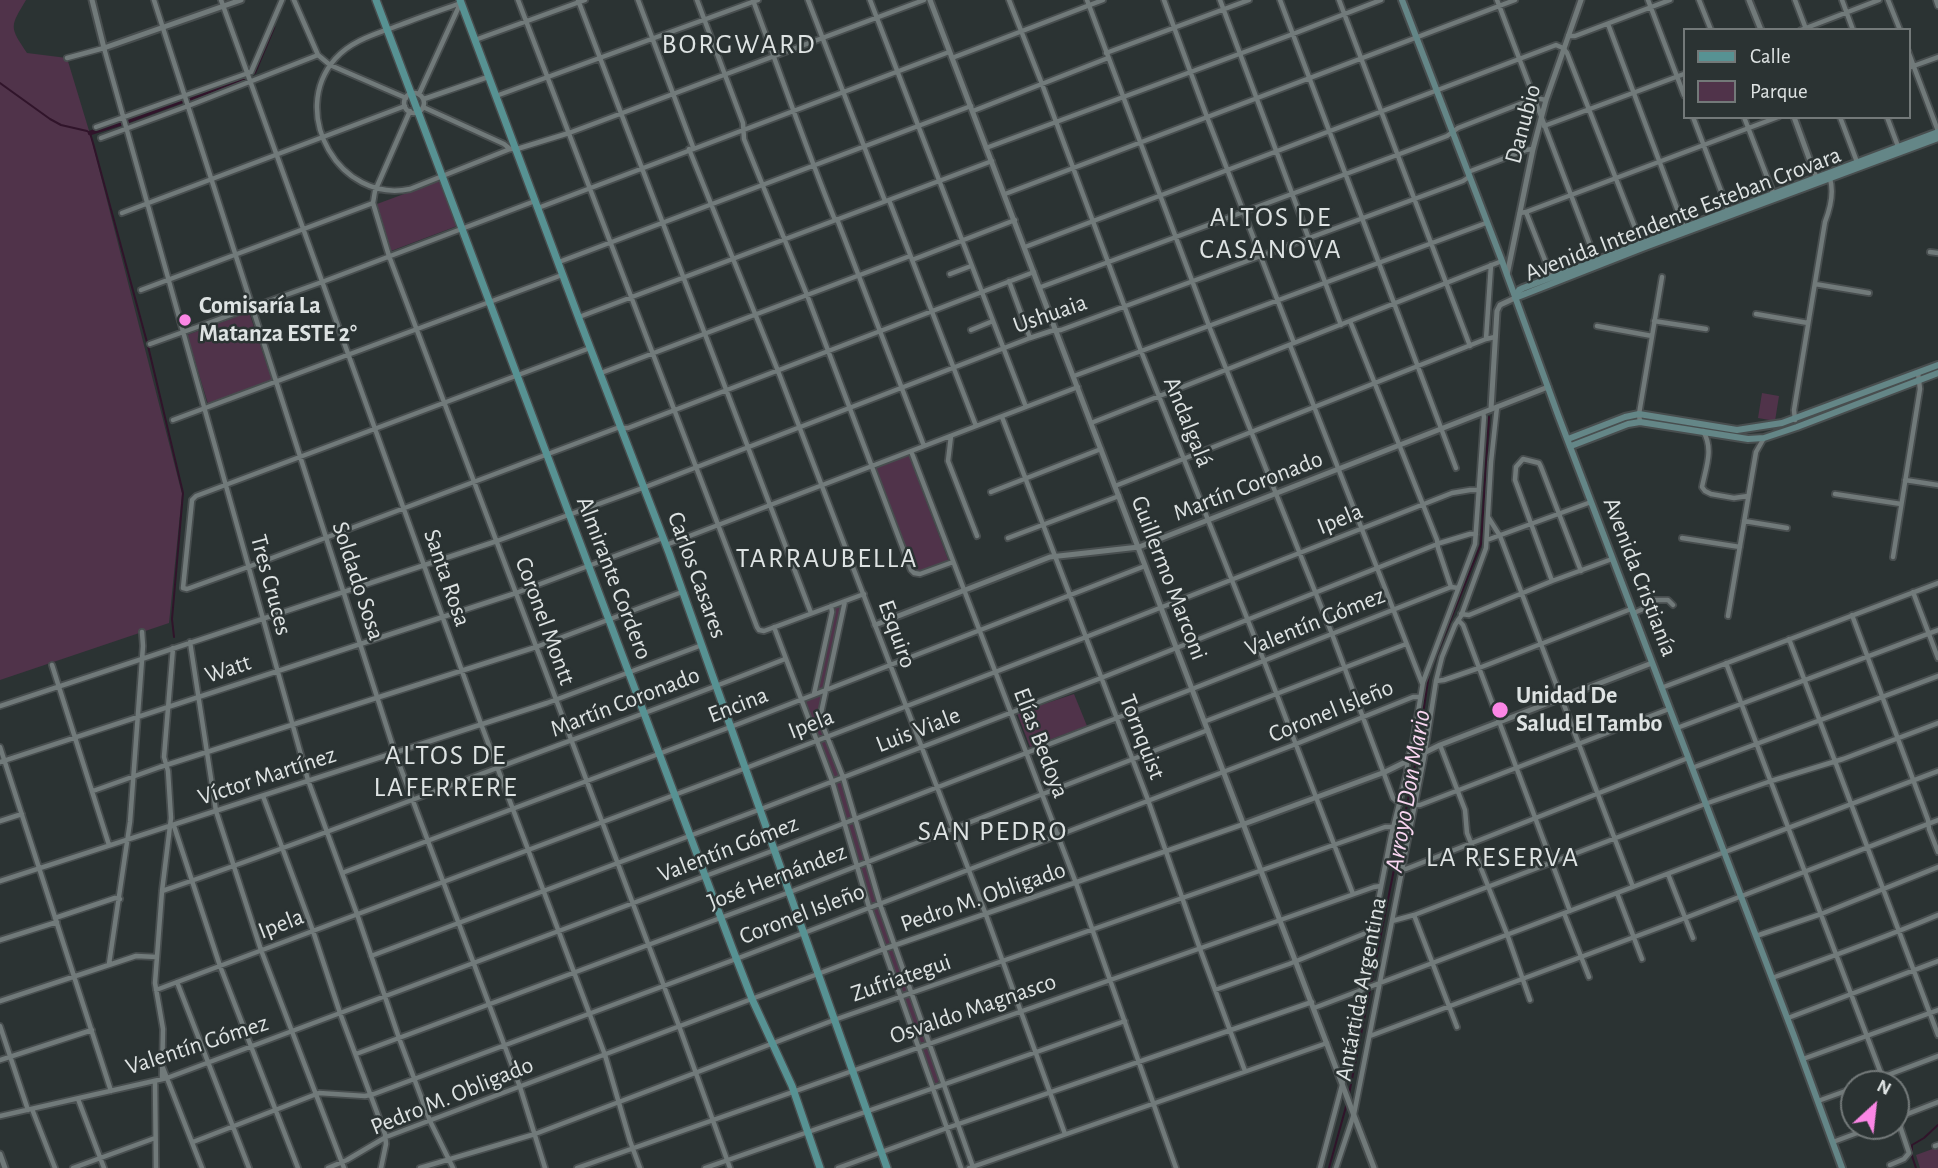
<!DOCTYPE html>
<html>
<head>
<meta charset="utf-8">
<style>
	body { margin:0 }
	#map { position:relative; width:1938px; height:1168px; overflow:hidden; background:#2b3333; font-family:"Alegreya Sans",sans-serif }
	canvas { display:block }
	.legend { position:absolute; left:1683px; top:28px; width:228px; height:91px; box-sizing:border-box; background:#2b3333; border:2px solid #737979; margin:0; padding:9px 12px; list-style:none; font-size:21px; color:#dee3e3 }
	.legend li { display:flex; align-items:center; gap:14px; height:35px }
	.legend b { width:35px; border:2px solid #737979 }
	.north { position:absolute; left:1840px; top:1070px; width:70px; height:70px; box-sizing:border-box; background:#2b3333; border:2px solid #737979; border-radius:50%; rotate:27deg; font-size:19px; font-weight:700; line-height:28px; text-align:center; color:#dee3e3 }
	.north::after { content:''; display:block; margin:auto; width:24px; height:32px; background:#fb86e5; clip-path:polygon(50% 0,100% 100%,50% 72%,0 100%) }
</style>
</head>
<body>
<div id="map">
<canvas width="1938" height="1168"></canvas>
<ul class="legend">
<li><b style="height:9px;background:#579293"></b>Calle</li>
<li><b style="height:19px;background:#50334a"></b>Parque</li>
</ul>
<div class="north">N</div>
</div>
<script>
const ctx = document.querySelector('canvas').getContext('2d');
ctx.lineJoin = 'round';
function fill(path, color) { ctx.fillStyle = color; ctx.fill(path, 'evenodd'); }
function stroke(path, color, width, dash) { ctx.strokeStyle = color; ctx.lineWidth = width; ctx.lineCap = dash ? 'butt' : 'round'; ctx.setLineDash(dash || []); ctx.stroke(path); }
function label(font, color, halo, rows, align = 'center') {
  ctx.font = font + ' "Alegreya Sans",sans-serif'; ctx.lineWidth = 5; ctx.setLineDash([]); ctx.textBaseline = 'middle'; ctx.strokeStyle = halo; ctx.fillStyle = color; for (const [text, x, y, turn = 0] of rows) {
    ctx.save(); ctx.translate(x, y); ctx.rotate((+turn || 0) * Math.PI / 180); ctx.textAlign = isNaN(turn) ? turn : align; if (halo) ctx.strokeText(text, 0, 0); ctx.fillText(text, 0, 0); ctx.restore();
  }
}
fill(new Path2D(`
	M 0,0 L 26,0 C 10,27 9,26 27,53 L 67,58 L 90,134 L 182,494 L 169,623 L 0,680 Z
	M 439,181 L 457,226 L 391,251 L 377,204 Z
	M 249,312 L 272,380 L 208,404 L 187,335 Z
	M 1762,393 L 1779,396 L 1775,421 L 1758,418 Z
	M 909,455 L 949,562 C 938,566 922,576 913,568 L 875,468 Z
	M 843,601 L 819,722 L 841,777 L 854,821 L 929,1043 L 939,1081 L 937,1083 L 935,1083 L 919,1044 L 870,906 L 859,864 L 802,701 L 814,695 L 831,606 Z
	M 1074,694 L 1087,726 L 1030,747 L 1017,713 Z
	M 1938,1147 L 1938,1168 L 1920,1168 L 1916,1155 Z`), '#50334a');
stroke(new Path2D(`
	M 0,83 L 50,119 L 61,125 L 87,131 L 90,133 L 93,143 L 148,346 L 183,493 L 172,619 L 174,637
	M 1417,754 L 1429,674 L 1481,544 L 1489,417
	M 1371,984 L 1416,760
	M 1349,1094 L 1370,990
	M 1329,1168 L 1347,1103
	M 1916,1168 L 1912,1156 L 1912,1145 L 1924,1138 L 1938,1125`), '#30142a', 2);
stroke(new Path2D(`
	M 254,72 L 273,27
	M 189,99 L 243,78
	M 128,121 L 182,101
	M 90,133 L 122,123`), '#30142a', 4.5);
const minor = new Path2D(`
	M 154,0 L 395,753 L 520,1087 L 545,1168
	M 221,0 L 481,724 L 605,1055 L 630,1141 L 640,1168
	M 294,0 L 318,55
	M 518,0 L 757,627 L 759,630 L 764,631 L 864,594
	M 578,0 L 811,613
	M 638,0 L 693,147
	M 697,0 L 743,123 L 744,139 L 807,295 L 911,570 L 914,573 L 920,574 L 953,562
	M 808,0 L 885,201
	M 870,0 L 1026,407
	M 1009,0 L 1042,84 L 1141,351 L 1264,661 L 1353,894
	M 1087,0 L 1209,326 L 1332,634 L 1393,798 L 1400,804
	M 1164,0 L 1207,117 L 1294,343
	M 1220,0 L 1341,325
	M 1280,0 L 1456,468
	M 1339,0 L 1470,346
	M 1497,0 L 1596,261
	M 1648,0 L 1684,95
	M 1699,0 L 1711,30
	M 1795,0 L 1806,29
	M 1842,0 L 1853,30
	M 1888,0 L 1900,30
	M 1936,0 L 1938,6
	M 461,3 C 441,10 420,17 400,25 C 376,34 352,40 335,59 C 288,113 340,204 410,189 L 510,149 L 517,149 L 569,133 L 924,0
	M 754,3 C 781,75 806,148 835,220
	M 1608,24 L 1685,230
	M 1801,30 L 1879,0
	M 1568,36 L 1575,36 L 1670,0
	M 475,40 L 585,0
	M 1908,51 L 1938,131
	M 1106,53 L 1249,0
	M 67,58 L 104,48 L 308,780 L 357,914 L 399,1038 L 430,1121 L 453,1168
	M 952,58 L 1103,0
	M 1908,68 L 1938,57
	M404 103a10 10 0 1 1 20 0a10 10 0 1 1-20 0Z
	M 419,94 L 460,4
	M 496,96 L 758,0
	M 424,99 L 488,77
	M 423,107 L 504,144 L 510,149
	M 410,111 L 375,191 L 373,203 L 389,256 L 679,1026 L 730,1168
	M 973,111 L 1108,58
	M 1693,117 L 1729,212
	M 1744,117 L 1774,195
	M 1840,117 L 1857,162
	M 1887,117 L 1899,149
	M 1544,126 L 1684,74
	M 96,127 L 251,72 L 282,0
	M 101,138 L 188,106 L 318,55 L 330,65 L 406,98
	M 986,148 L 1293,34 L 1381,0
	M 689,149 L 778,371 L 875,625 L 986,915 L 1065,1134
	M 1468,172 L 1526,150 L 1533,149
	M 1005,194 L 1515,0
	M 889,200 L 976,426
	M 538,208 L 949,52
	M 1526,212 L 1552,278
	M 122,213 L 405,106
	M 1520,213 L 1526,212 L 1778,117
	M 837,219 L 924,446
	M 1025,247 L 1556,45 L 1563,48 L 1567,53 L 1641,243
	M 1930,252 L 1938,253
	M 912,260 L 1015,220
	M 559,262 L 971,106
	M 950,274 L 971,266
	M 1009,281 L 1030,338
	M 1815,284 L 1869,293
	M 1041,287 L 1397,155 L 1447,136 L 1458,128 L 1535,98 L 1546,100
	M 141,290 L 373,203
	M 1756,314 L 1808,323
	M 579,317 L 992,161
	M 1350,321 L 1437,540 L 1438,548 L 1451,587
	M 1654,321 L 1706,329
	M 1597,326 L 1652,336
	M 971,330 L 993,321
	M 1486,339 L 1491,265
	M 150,344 L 322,282 L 535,201
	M 1290,345 L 1422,683
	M 590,348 L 196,496 L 192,500 L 183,588 L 187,589 L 248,567 L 617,428 L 628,428 L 1034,272
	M 601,373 L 910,256
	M 1074,376 L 1486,223
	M 1002,417 L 1148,800 L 1200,949 L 1245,1071
	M 173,420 L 562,275
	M 1795,420 L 1794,410 L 1825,222 C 1830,209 1834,192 1830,179
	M 1640,422 L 1639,414 L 1662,277
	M 1091,423 L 1502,261
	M 1703,431 C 1714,449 1706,467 1702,487 L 1705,491 L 1711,494 L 1734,498 L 1748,496
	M 951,436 L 948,461 L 977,536
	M 911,451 L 1076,883 L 1176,1168
	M 1905,480 L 1938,485
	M 1115,486 L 1486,339 L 1495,337
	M 991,492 L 1101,449
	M 1835,494 L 1901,504
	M 1488,517 L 1500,536 L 1633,887
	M 1744,521 L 1787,528
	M 1008,538 L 1119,496
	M 1682,538 L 1740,547
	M 1487,540 L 1591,502
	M 666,545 L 1078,387
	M 1893,557 L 1920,389 L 1918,373
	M 1552,581 L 1515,480 L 1516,467 L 1523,459 L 1539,463 L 1541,467 L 1581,571
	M 1913,592 L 1938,658
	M 845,601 L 821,713 L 821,721 L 843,777 L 881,907 L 973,1167
	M 1634,613 L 1643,609 L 1648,600 L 1668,600 L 1673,605
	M 1461,614 L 1469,615 L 1552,581 L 1612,559
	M 1852,615 L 1928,820 L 1929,829 L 1938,852
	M 1728,616 L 1756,452 L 1764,438
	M 1458,620 L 1463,625 L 1570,911
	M 774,627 L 832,781 L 869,907 L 961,1168
	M 1789,639 L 1938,1035
	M 190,642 L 216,811 L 261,950 L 344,1168
	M 1726,663 L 1885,1084
	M 52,665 L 109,845
	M 1436,681 L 1444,680 L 1479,668 L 1631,609
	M 1661,688 L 1938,583
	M 814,694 L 832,612 L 831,606
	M 0,706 L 497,541 L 648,486 L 1030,338 L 1051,331 L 1061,330 L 1463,181 L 1469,177
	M 1206,721 L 1406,644
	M 1677,728 L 1938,630
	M 1440,745 L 1465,810 L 1467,833 L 1507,934 L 1530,1000
	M 0,747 L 111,1091
	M 0,762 L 516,593 L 663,538
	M 1692,768 L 1938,676
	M 93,791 L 160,767 L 536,647 L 682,592
	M 263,796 L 313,931 L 340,1013 L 385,1134 L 386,1144 L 381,1168
	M 1414,805 L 1420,805 L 1669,709
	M 0,821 L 22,814
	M 174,826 L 220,966 L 298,1168
	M 1402,869 L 1406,869 L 1688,758
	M 342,873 L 741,723 L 1145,566
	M 1668,874 L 1693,938
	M 0,881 L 547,703 L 702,645
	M 162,891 C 274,853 385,810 497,768 C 593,732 690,697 785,659
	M 1617,893 L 1642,959
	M 1564,913 L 1589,977
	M 1414,915 L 1457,1027
	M 55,918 L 115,898 L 120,899
	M 1392,921 L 1414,915 L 1705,804 L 1771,781 L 1843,759 L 1938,723
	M 1756,936 L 1821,914 L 1938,867
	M 0,940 L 57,922
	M 371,956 L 761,809 L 1101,678 L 1440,543 L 1470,534 L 1476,534
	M 109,964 L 130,822 L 143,646 L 142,632
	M 1772,978 C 1828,958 1883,938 1938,915
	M 177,982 L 249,1168
	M 156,990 L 746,768 L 1086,637 L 1452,493 L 1470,490 L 1479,490
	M 1215,990 L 1289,964 L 1366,933 L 1373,933
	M 0,1001 L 136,956 L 157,957
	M 1314,1008 L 1938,771
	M 1788,1018 L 1938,961
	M 0,1026 L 28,1110
	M 1370,1036 L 1685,918 L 1938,820
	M 356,1054 L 790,892 L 1208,730
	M 1803,1059 L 1938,1010
	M 0,1060 L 92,1030
	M 163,1068 L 202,1168
	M 162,1079 L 163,1029 L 155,983 L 162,891 L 171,818 L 168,771 L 164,757 L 173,648
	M 155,1081 L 156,1168
	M 1864,1084 L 1938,1056
	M 78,1099 L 104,1168
	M 1818,1101 L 1854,1088
	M 32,1109 L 55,1168
	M 0,1116 L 167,1078 L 780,848 L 1187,691 L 1451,587 L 1458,588
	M 1897,1118 L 1938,1102
	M 193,1142 L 319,1093 L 365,1096 L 374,1094 L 736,959 L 1296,744 L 1413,697 L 1420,697
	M 1833,1142 L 1876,1126
	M 1935,1146 L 1938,1145
	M 1890,1165 L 1904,1159 L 1909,1153 L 1896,1114
	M 73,1168 L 155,1138
	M 328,1168 L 347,1160 L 386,1137 L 884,949 L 1244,824
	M 420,1168 L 535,1134 L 834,1020 L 1385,827 L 1394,827
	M 577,1168 L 1374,887 L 1381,886
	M 705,1168 L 1125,1021
	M 838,1168 L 947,1128 L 1312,1002
	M 969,1168 L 1327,1043
	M 1320,1168 L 1342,1085 L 1391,836 L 1407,772 L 1407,762 L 1413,742 L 1423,682 L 1475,544 L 1484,417 L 1483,413
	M 1336,1168 L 1354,1114 L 1424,758 L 1436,681 L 1442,657 L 1455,625 L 1461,616 L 1486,548 L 1491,462 L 1497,407`);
const tertiary = new Path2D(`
	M 92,0 L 104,48 L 241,0
	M 930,0 L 1374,1168
	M 1749,0 L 1761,30
	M 1794,117 L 1817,180
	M 1507,275 L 1533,149 L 1546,100 L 1581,0
	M 1491,409 L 1497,311 L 1500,305 L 1515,298
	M 875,625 L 1050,557 L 1139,547 L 1548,387
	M 1244,824 L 1385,772 L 1440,745 L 1652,663
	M 0,1154 L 5,1168`);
const secondary = new Path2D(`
	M 1402,0 L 1502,261 L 1558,415 L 1794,1036 L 1842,1168
	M 1515,298 L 1519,290 L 1523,288 L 1938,132
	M 1515,298 L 1645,247 L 1938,138
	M 1568,439 L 1625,417 L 1639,414 L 1737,430 L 1782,423 L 1938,365
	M 1571,446 L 1628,424 L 1640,422 L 1748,439 L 1764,438 L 1797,427 L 1938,373`);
const primary = new Path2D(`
	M 376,0 L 733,950 L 752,999 L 792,1086 L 820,1168
	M 460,0 L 581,324 L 669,553 L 887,1168`);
stroke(minor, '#484e4f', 8);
stroke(tertiary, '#484e4f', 9);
stroke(secondary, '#484e4f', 10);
stroke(primary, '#484e4f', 10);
stroke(minor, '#717a7a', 4.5);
stroke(tertiary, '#717a7a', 5);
stroke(secondary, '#648687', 6);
stroke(primary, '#579293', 7);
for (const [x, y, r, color] of [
	[185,320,7,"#fb86e5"],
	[1500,710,9,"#fb86e5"]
]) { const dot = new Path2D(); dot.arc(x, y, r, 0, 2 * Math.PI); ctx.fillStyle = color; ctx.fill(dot); stroke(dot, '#2b3333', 2.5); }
label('24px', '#dee3e3', '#2b3333', [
	["Danubio",1523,124,-75],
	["Avenida Intendente Esteban Crovara",1683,214,-21],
	["Ushuaia",1050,314,-19],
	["Andalgalá",1188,422,68],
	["Martín Coronado",1248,486,-21],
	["Ipela",1340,519,-22],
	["Carlos Casares",697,575,70],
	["Avenida Cristianía",1640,577,69],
	["Santa Rosa",447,578,71],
	["Almirante Cordero",614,578,69],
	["Guillermo Marconi",1169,578,69],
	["Soldado Sosa",358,581,72],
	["Tres Cruces",271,585,75],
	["Coronel Montt",545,621,70],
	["Valentín Gómez",1315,622,-22],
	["Esquiro",897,634,70],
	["Watt",228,669,-18],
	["Martín Coronado",625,702,-21],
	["Encina",738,705,-21],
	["Coronel Isleño",1331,711,-22],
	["Ipela",811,724,-21],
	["Luis Viale",918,730,-21],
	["Tornquist",1142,737,69],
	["Elías Bedoya",1041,743,69],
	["Víctor Martínez",267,776,-18],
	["Valentín Gómez",728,849,-21],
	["José Hernández",777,877,-21],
	["Pedro M. Obligado",983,897,-19],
	["Coronel Isleño",802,914,-21],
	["Ipela",281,924,-21],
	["Zufriategui",901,978,-19],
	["Antártida Argentina",1361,989,-79],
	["Osvaldo Magnasco",973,1009,-19],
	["Valentín Gómez",197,1045,-18],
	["Pedro M. Obligado",452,1096,-22]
]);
label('bold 24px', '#dee3e3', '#2b3333', [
	["Comisaría La",199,306],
	["Matanza ESTE 2°",199,334],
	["Unidad De",1516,696],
	["Salud El Tambo",1516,724]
], 'left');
label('italic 26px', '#f9d6f1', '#2b3333', [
	["Arroyo Don Mario",1408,791,-80]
]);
ctx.letterSpacing = '2px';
label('28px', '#dee3e3', '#2b3333', [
	["BORGWARD",739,45],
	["ALTOS DE",1271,218],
	["CASANOVA",1271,250],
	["TARRAUBELLA",827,559],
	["ALTOS DE",446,756],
	["LAFERRERE",446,788],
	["SAN PEDRO",993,832],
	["LA RESERVA",1503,858]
]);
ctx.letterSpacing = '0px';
</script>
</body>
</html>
